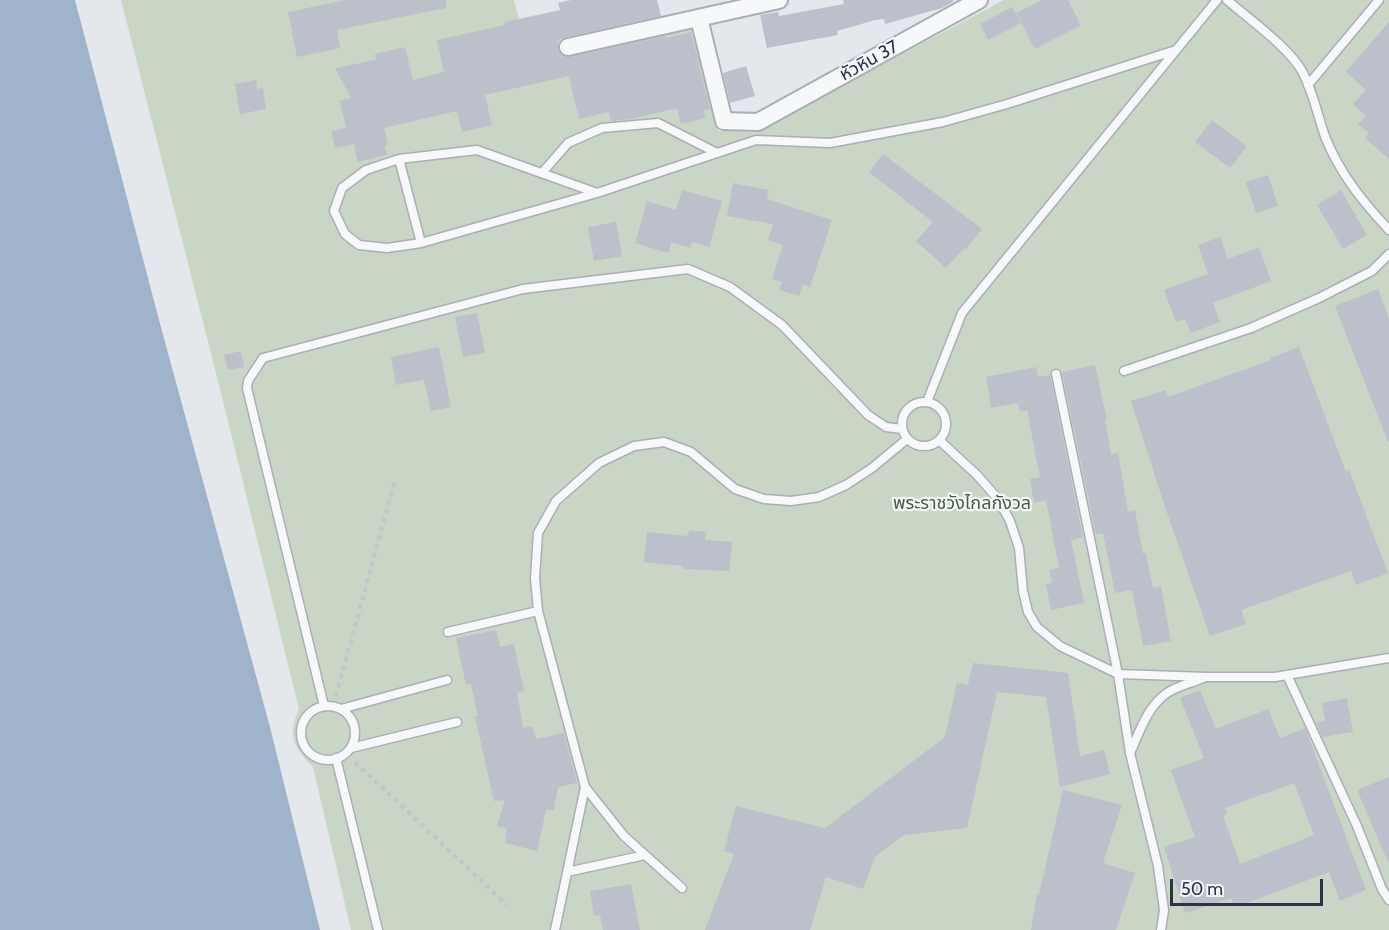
<!DOCTYPE html>
<html>
<head>
<meta charset="utf-8">
<style>
	body { margin:0 }
	#map { position:relative; width:1389px; height:930px; overflow:hidden; background:#e4e7ec; font-family:Cabin,sans-serif }
	canvas { display:block }
	.scale { position:absolute; left:1170px; top:879px; width:153px; height:27px; box-sizing:border-box; border:3px solid #2b3445; border-top:0; padding-left:8px; font-size:18px; line-height:21px; white-space:nowrap; color:#2b3445; -webkit-text-stroke:4px #f4f6f9; paint-order:stroke }
</style>
</head>
<body>
<div id="map">
<canvas width="1389" height="930"></canvas>
<div class="scale">50 m</div>
</div>
<script>
const ctx = document.querySelector('canvas').getContext('2d');
ctx.lineJoin = 'round';
function fill(path, color) { ctx.fillStyle = color; ctx.fill(path, 'evenodd'); }
function stroke(path, color, width, dash) { ctx.strokeStyle = color; ctx.lineWidth = width; ctx.lineCap = dash ? 'butt' : 'round'; ctx.setLineDash(dash || []); ctx.stroke(path); }
function label(font, color, halo, rows, align = 'center') {
  ctx.font = font + ' Cabin,"Noto Sans Thai",sans-serif'; ctx.lineWidth = 4.5; ctx.setLineDash([]); ctx.textBaseline = 'middle'; ctx.strokeStyle = halo; ctx.fillStyle = color; for (const [text, x, y, turn = 0] of rows) {
    ctx.save(); ctx.translate(x, y); ctx.rotate((+turn || 0) * Math.PI / 180); ctx.textAlign = isNaN(turn) ? turn : align; if (halo) ctx.strokeText(text, 0, 0); ctx.fillText(text, 0, 0); ctx.restore();
  }
}
fill(new Path2D(`
	M 121,0 L 514,0 L 530,63 L 695,26 L 718,131 L 763,128 L 1004,0 L 1389,0 L 1389,930 L 351,930 L 313,767 C 293,746 287,737 299,709 L 220,389 Z`), '#c9d6c5');
fill(new Path2D(`
	M 0,0 L 75,0 L 159,320 L 270,727 L 320,930 L 0,930 Z`), '#9fb4cc');
fill(new Path2D(`
	M 345,0 L 446,0 L 446,8 L 337,30 L 340,48 L 297,57 L 288,12 Z
	M 571,0 L 657,0 L 661,16 L 566,37 L 561,39 L 558,43 L 558,50 L 561,54 L 564,57 L 570,57 L 666,36 L 666,38 L 691,32 L 710,109 L 704,111 L 705,118 L 681,124 L 677,108 L 631,119 L 611,121 L 609,112 L 579,119 L 569,76 L 485,95 L 492,125 L 462,132 L 457,111 L 384,128 L 388,145 L 385,146 L 387,155 L 358,162 L 354,144 L 335,148 L 331,131 L 346,128 L 340,101 L 351,98 L 335,68 L 376,60 L 375,54 L 405,47 L 413,80 L 444,72 L 437,40 L 505,25 L 505,22 L 560,10 L 558,3 Z
	M 843,0 L 953,0 L 953,2 L 942,8 L 885,24 L 884,19 L 875,20 L 837,31 L 838,35 L 767,48 L 760,15 L 778,12 L 779,16 L 844,4 Z
	M 1042,0 L 1068,0 L 1081,25 L 1035,49 L 1016,13 Z
	M 1012,7 L 1021,23 L 988,40 L 980,24 Z
	M 1389,22 L 1389,159 L 1365,138 L 1369,133 L 1358,124 L 1366,116 L 1353,104 L 1366,90 L 1346,72 Z
	M 746,66 L 755,96 L 730,103 L 723,73 Z
	M 256,80 L 257,89 L 263,88 L 266,109 L 240,114 L 235,84 Z
	M 1212,120 L 1247,146 L 1230,168 L 1195,142 Z
	M 883,154 L 982,229 L 966,249 L 964,248 L 946,268 L 916,241 L 933,222 L 869,172 Z
	M 1268,175 L 1278,206 L 1256,213 L 1246,182 Z
	M 733,183 L 769,190 L 767,199 L 832,220 L 810,287 L 803,284 L 799,296 L 779,290 L 782,282 L 772,279 L 783,245 L 768,240 L 773,224 L 727,216 Z
	M 682,190 L 722,201 L 709,247 L 692,242 L 690,248 L 671,242 L 668,253 L 635,243 L 647,201 L 676,210 Z
	M 1341,190 L 1367,235 L 1343,249 L 1317,205 Z
	M 616,222 L 622,256 L 594,261 L 588,227 Z
	M 1220,237 L 1228,259 L 1259,247 L 1271,281 L 1213,303 L 1220,322 L 1191,333 L 1185,319 L 1176,322 L 1164,290 L 1208,274 L 1198,245 Z
	M 1378,289 L 1389,319 L 1389,442 L 1388,442 L 1335,306 Z
	M 477,313 L 485,353 L 463,357 L 455,317 Z
	M 439,347 L 451,407 L 431,411 L 424,380 L 396,385 L 391,357 Z
	M 1299,347 L 1346,472 L 1349,470 L 1388,573 L 1356,585 L 1351,571 L 1241,610 L 1246,624 L 1210,636 L 1164,504 L 1131,401 L 1166,390 L 1168,397 L 1271,360 L 1270,358 Z
	M 241,351 L 244,367 L 228,370 L 224,355 Z
	M 1095,365 L 1107,420 L 1105,420 L 1111,455 L 1118,453 L 1128,512 L 1135,510 L 1143,554 L 1146,553 L 1153,588 L 1161,586 L 1171,641 L 1143,646 L 1132,590 L 1115,593 L 1103,533 L 1096,535 L 1062,372 Z
	M 1036,367 L 1038,377 L 1050,375 L 1083,537 L 1071,540 L 1084,603 L 1051,610 L 1046,584 L 1052,583 L 1049,570 L 1059,568 L 1046,500 L 1034,503 L 1030,479 L 1040,477 L 1027,410 L 1020,412 L 1018,403 L 991,408 L 986,377 Z
	M 689,530 L 706,532 L 705,540 L 732,542 L 729,571 L 683,569 L 683,566 L 644,562 L 647,532 L 688,536 Z
	M 496,630 L 500,647 L 514,644 L 524,691 L 517,692 L 523,728 L 532,726 L 536,739 L 564,733 L 577,783 L 558,787 L 554,810 L 546,810 L 537,851 L 505,843 L 507,829 L 497,826 L 505,800 L 494,801 L 475,716 L 478,716 L 471,684 L 466,685 L 456,638 Z
	M 973,663 L 1068,673 L 1080,756 L 1104,750 L 1110,774 L 1060,787 L 1046,697 L 997,692 L 967,828 L 904,835 L 875,857 L 863,889 L 826,877 L 810,930 L 705,930 L 734,854 L 724,851 L 736,806 L 825,828 L 945,737 L 957,683 L 968,685 Z
	M 1200,690 L 1216,729 L 1268,709 L 1280,738 L 1305,728 L 1366,890 L 1340,901 L 1329,872 L 1255,900 L 1234,907 L 1231,898 L 1185,913 L 1164,847 L 1195,837 L 1171,770 L 1204,758 L 1180,698 ZM 1294,783 L 1314,835 L 1240,864 L 1223,816 L 1228,814 L 1225,808 Z
	M 1347,698 L 1353,732 L 1323,737 L 1316,723 L 1325,720 L 1322,703 Z
	M 1389,777 L 1389,864 L 1357,790 Z
	M 1063,790 L 1122,805 L 1103,863 L 1135,873 L 1116,930 L 1031,930 L 1037,894 L 1039,894 Z
	M 631,884 L 640,930 L 603,930 L 600,915 L 594,916 L 590,891 Z`), '#bbc0ca');
const service = new Path2D(`
	M 1227,0 C 1249,19 1291,49 1303,73 C 1314,94 1318,118 1326,139 C 1341,175 1363,202 1389,230
	M 1308,85 L 1379,0
	M 399,159 L 421,243
	M 542,173 L 568,143 L 602,128 L 658,123 L 717,153
	M 597,193 L 477,150 L 399,159 L 366,170 L 342,188 L 334,211 L 345,234 L 359,245 L 387,248 L 421,243 L 597,193 L 756,140 L 830,143 L 943,122 L 1007,104 L 1176,50
	M 1124,371 L 1251,328 L 1319,298 L 1372,271 L 1389,254
	M 1056,374 L 1118,674 L 1130,753 L 1158,866 L 1164,910 L 1161,930
	M902 424a22 22 0 1 1 44 0a22 22 0 1 1-44 0Z
	M 927,402 L 962,313 L 1217,0
	M 939,440 L 977,475 L 998,499 L 1010,521 L 1019,548 L 1023,591 L 1028,612 L 1037,627 L 1060,646 L 1118,674 L 1206,677 L 1275,677 L 1389,658
	M 448,632 L 538,611
	M 1287,675 L 1357,826 L 1382,889 L 1389,900
	M301 733a27 27 0 1 1 54 0a27 27 0 1 1-54 0Z
	M 324,706 L 247,388 L 248,381 L 263,358 L 523,289 L 688,269 L 730,287 L 782,325 L 868,415 L 886,427 L 902,429
	M 341,709 L 447,680
	M 351,748 L 457,722
	M 1130,753 C 1140,731 1147,707 1167,693 C 1177,686 1192,683 1203,678
	M 336,758 L 378,930
	M 585,787 L 624,836 L 682,888
	M 567,872 L 645,855
	M 555,930 L 585,787 L 538,611 L 535,578 L 538,533 L 556,501 L 599,463 L 634,446 L 664,442 L 691,452 L 735,489 L 764,499 L 791,501 L 819,497 L 846,485 L 872,468 L 907,439`);
const minor = new Path2D(`
	M 699,18 L 724,121 L 758,122 L 979,0
	M 568,47 L 779,0`);
stroke(service, '#a9aeb7', 11);
stroke(minor, '#a9aeb7', 20);
stroke(new Path2D(`
	M 336,696 L 395,480
	M 355,762 L 507,905`), '#c2c5cb', 4, [4.5, 4.5]);
stroke(service, '#f7f8fa', 8);
stroke(minor, '#f7f8fa', 16);
label('18px', '#2b3445', '#f4f6f9', [
	["หัวหิน 37",869,61,-29]
]);
label('18px', '#3f6138', '#f4f6f9', [
	["พระราชวังไกลกังวล",962,504]
]);
</script>
</body>
</html>
